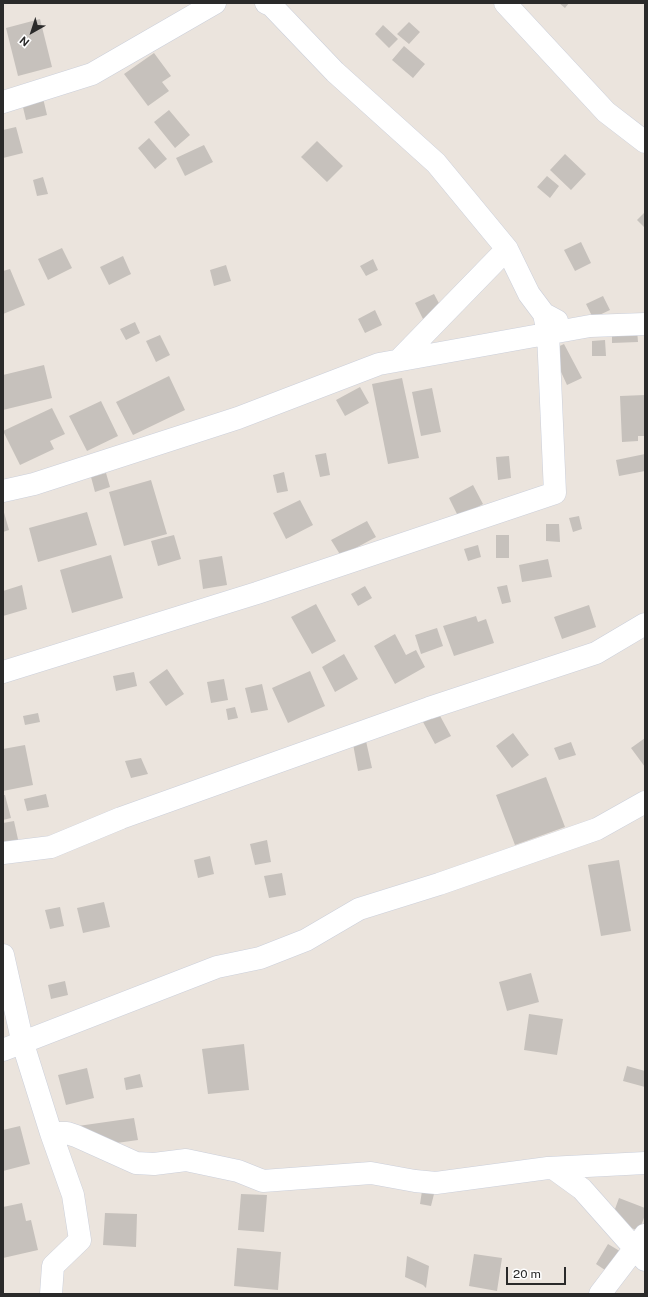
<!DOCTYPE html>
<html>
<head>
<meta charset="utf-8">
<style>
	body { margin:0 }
	#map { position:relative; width:648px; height:1297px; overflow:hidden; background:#ebe4dd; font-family:"Public Sans",sans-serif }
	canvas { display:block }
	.frame { position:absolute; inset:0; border:4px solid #2a2a2a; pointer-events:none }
	.north { position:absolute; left:12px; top:12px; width:40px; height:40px; -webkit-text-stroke:3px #fff; paint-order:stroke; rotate:219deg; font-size:11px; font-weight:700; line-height:16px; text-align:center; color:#2a2a2a }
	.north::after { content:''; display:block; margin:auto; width:14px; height:18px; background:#2a2a2a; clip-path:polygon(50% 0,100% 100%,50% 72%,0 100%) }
	.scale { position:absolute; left:506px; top:1267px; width:60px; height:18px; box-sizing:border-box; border:2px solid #2a2a2a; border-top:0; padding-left:5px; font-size:12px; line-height:14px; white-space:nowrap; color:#2a2a2a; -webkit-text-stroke:3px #fff; paint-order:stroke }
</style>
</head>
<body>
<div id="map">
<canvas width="648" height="1297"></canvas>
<div class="frame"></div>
<div class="north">N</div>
<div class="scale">20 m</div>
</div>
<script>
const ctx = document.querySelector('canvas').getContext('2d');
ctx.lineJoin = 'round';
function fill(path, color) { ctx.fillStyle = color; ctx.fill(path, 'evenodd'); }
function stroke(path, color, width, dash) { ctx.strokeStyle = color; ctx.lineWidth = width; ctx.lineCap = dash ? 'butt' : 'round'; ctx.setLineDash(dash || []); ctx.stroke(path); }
fill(new Path2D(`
	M 559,3 L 569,3 L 565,8 Z
	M 40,19 L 52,67 L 18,76 L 6,28 Z
	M 409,22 L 420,32 L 409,44 L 397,34 Z
	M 383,25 L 398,39 L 389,48 L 375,34 Z
	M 404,46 L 425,64 L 413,78 L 392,60 Z
	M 154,53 L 171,76 L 162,82 L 169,91 L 148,106 L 124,74 Z
	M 43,98 L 47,115 L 26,120 L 22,103 Z
	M 169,110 L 190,135 L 175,148 L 154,122 Z
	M 16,127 L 23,153 L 3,158 L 3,130 Z
	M 149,138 L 167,159 L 155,169 L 138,148 Z
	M 317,141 L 343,166 L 327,182 L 301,157 Z
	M 204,145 L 213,162 L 185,176 L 176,158 Z
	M 565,154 L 586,174 L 571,190 L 550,170 Z
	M 547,176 L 559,186 L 550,198 L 537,187 Z
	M 43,177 L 48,194 L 37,196 L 33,180 Z
	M 645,212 L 645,228 L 637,220 Z
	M 581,242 L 591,263 L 575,271 L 564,250 Z
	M 62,248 L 72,268 L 48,280 L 38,259 Z
	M 123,256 L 131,274 L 109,285 L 100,267 Z
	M 373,259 L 378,270 L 366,276 L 360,266 Z
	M 226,265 L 231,281 L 214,286 L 210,270 Z
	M 10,269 L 25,305 L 3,314 L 3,271 Z
	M 434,294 L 442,309 L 423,319 L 415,303 Z
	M 603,296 L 610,310 L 593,318 L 586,304 Z
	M 375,310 L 382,325 L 365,333 L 358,319 Z
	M 135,322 L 140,333 L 126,340 L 120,329 Z
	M 637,330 L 638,342 L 612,343 L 612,331 Z
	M 160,335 L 170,355 L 156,362 L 146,341 Z
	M 605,340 L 606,356 L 592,356 L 592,341 Z
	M 564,344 L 582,378 L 567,385 L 551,350 Z
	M 44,365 L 52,398 L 3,410 L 3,375 Z
	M 169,376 L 185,410 L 133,435 L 116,402 Z
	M 402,378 L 419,458 L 388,464 L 372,384 Z
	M 360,387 L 369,403 L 345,416 L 336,400 Z
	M 432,388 L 441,432 L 421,436 L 412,392 Z
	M 645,395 L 645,436 L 638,436 L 638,441 L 622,442 L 620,396 Z
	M 101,401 L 118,436 L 87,451 L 69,416 Z
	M 52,408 L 65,434 L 50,441 L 54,449 L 20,465 L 3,431 Z
	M 326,453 L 330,475 L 320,477 L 315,455 Z
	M 645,454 L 645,471 L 619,476 L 616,460 Z
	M 509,456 L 511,478 L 498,480 L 496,457 Z
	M 284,472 L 288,491 L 277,493 L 273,475 Z
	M 106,473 L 110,487 L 95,492 L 91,477 Z
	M 151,480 L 167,534 L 124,546 L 109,492 Z
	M 473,485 L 483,504 L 459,518 L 449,498 Z
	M 300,500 L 313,525 L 286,539 L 273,513 Z
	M 3,509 L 9,530 L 3,532 Z
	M 87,512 L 97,545 L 38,562 L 29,528 Z
	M 579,516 L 582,529 L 573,532 L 569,518 Z
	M 367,521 L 376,537 L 341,556 L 331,540 Z
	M 546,524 L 559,524 L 560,542 L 546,541 Z
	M 174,535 L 181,559 L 158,566 L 151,541 Z
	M 496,535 L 509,535 L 509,558 L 496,558 Z
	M 478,545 L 481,557 L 468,561 L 464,549 Z
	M 111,555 L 123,598 L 72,613 L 60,570 Z
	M 222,556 L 227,585 L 203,589 L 199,560 Z
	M 548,559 L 552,577 L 522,582 L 519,565 Z
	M 22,585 L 27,609 L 3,616 L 3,591 Z
	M 507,585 L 511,602 L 502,604 L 497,587 Z
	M 365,586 L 372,598 L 358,606 L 351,594 Z
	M 316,604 L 336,641 L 312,654 L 291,617 Z
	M 589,605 L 596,627 L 562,639 L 554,617 Z
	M 476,616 L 478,622 L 486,619 L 494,643 L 454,656 L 443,626 Z
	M 437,628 L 443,646 L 421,654 L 415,635 Z
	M 395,634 L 406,655 L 416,650 L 425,667 L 395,684 L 374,646 Z
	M 344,654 L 358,679 L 335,692 L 322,667 Z
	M 167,669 L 184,694 L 166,706 L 149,682 Z
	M 310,671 L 325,706 L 288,723 L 272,688 Z
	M 134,672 L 137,686 L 116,691 L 113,676 Z
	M 224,679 L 228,700 L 211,703 L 207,682 Z
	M 262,684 L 268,710 L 251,713 L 245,688 Z
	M 235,707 L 238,718 L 228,720 L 226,709 Z
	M 38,713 L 40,722 L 25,725 L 23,716 Z
	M 439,714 L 451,736 L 435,744 L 423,722 Z
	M 513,733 L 529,755 L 512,768 L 496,746 Z
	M 645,738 L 645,767 L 631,748 Z
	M 366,741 L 372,768 L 358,771 L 353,744 Z
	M 571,742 L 576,755 L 559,760 L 554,748 Z
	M 25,745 L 33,785 L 3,791 L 3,749 Z
	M 141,758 L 148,774 L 131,778 L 125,761 Z
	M 546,777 L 565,827 L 515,845 L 496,795 Z
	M 46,794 L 49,807 L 27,811 L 24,799 Z
	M 3,795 L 5,795 L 11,818 L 3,820 Z
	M 14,821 L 19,844 L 3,847 L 3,823 Z
	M 267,840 L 271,862 L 255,865 L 250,844 Z
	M 210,856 L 214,874 L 198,878 L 194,860 Z
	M 619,860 L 631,931 L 601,936 L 588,865 Z
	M 282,873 L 286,895 L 269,898 L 264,876 Z
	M 104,902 L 110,927 L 83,933 L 77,908 Z
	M 60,907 L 64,926 L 50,929 L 45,910 Z
	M 531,973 L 539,1002 L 507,1011 L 499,982 Z
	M 65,981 L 68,995 L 51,999 L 48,985 Z
	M 529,1014 L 563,1019 L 557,1055 L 524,1050 Z
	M 244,1044 L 249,1090 L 208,1094 L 202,1049 Z
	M 627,1066 L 645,1071 L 645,1087 L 623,1081 Z
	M 87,1068 L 94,1098 L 66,1105 L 58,1075 Z
	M 140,1074 L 143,1087 L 126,1090 L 124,1078 Z
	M 134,1118 L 138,1140 L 81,1148 L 78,1126 Z
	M 20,1126 L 30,1164 L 3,1171 L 3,1130 Z
	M 422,1191 L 434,1194 L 431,1206 L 420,1204 Z
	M 241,1194 L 267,1195 L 264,1232 L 238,1230 Z
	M 619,1198 L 645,1208 L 645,1215 L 639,1231 L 611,1220 Z
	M 22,1203 L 26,1221 L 31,1220 L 38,1250 L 3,1258 L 3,1207 Z
	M 105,1213 L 137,1214 L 136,1247 L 103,1245 Z
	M 608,1244 L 623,1253 L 611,1274 L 596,1264 Z
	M 237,1248 L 281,1252 L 278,1290 L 234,1286 Z
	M 474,1254 L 502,1258 L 497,1291 L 469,1286 Z
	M 407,1256 L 429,1266 L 426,1288 L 423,1285 L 405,1277 Z`), '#c6c1bc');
const street = new Path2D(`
	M 266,3 L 271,5 L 335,72 L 436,163 L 507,249 L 529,294 L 544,314 L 557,321
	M 505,3 L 606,112 L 645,142
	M 3,102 L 92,74 L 215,3
	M 399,360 L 507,249
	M 3,491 L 34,484 L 238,418 L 379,364 L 590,326 L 645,324
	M 3,672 L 257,593 L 555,493 L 548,333 L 544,314
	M 3,853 L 51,847 L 121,818 L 429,708 L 596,653 L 645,624
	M 3,955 L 23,1044 L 51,1133 L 73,1195 L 80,1240 L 53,1266 L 51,1294
	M 3,1050 L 217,967 L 260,958 L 306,940 L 359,909 L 439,884 L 597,829 L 645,802
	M 51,1133 L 67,1133 L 76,1136 L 136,1163 L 154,1164 L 186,1160 L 238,1171 L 263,1181 L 371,1173 L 415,1181 L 436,1183 L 548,1168 L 645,1163
	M 553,1168 L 582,1189 L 645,1260
	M 600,1294 L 645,1235`);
stroke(street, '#cbcfda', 23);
stroke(street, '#fff', 22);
</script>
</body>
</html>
